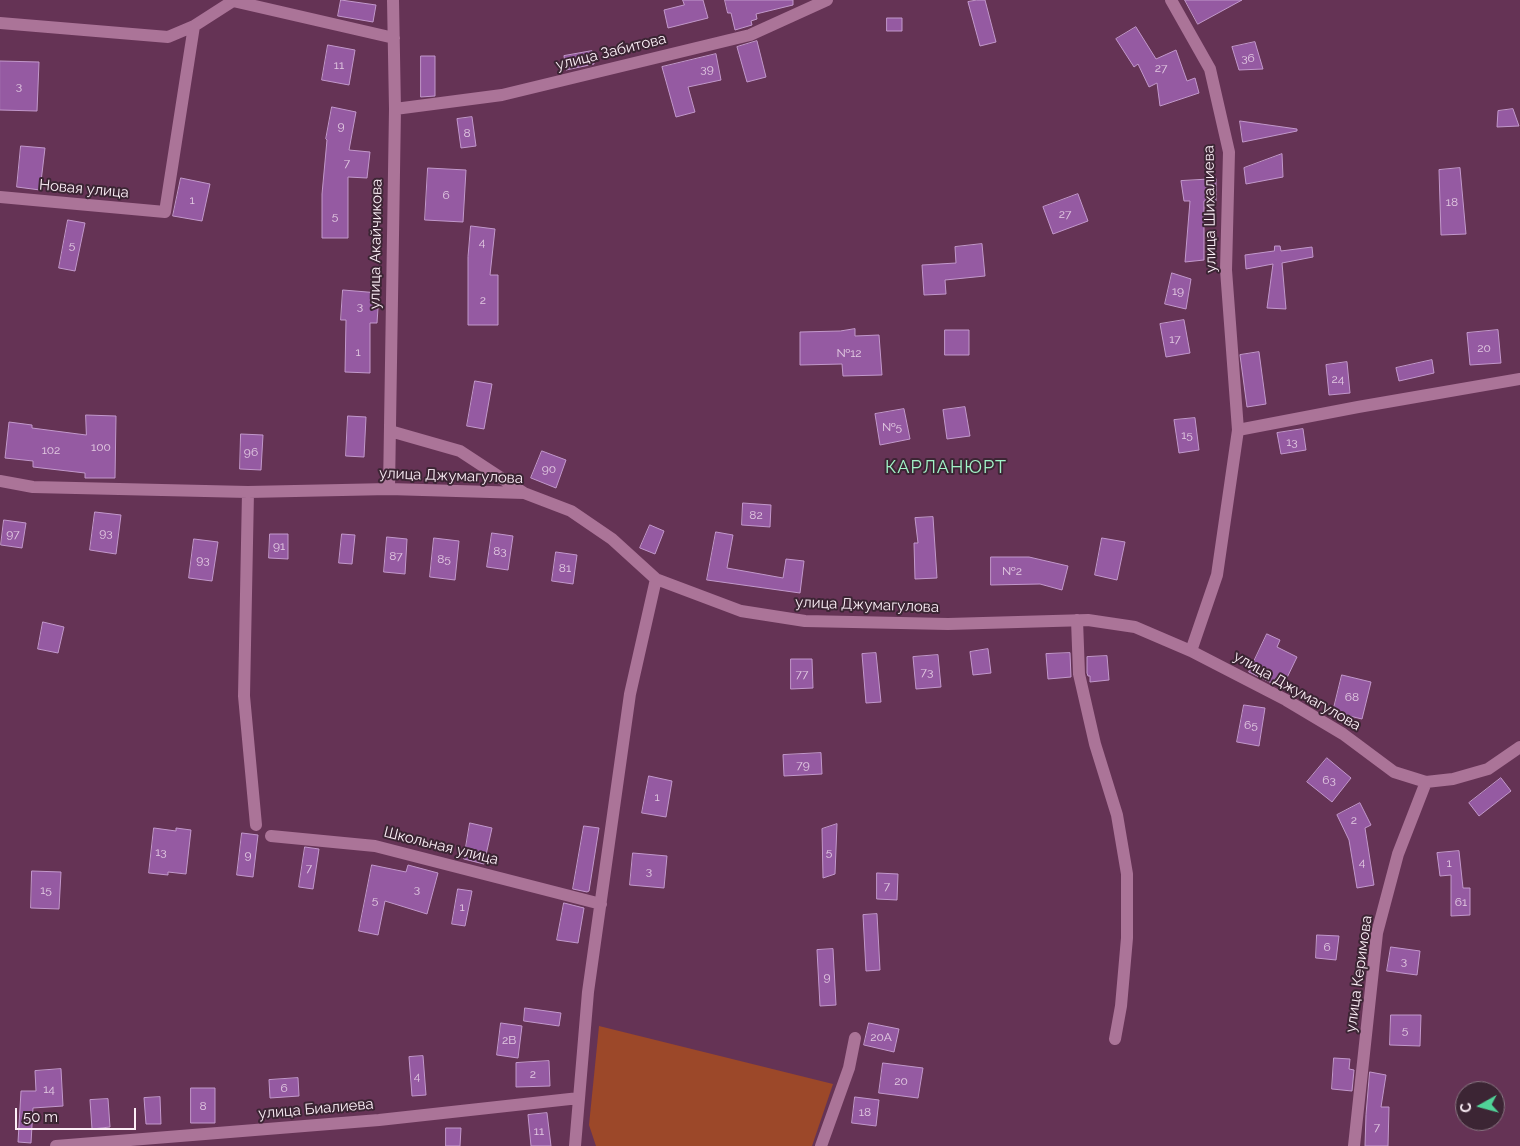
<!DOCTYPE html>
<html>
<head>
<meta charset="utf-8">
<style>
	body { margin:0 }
	#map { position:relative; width:1520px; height:1146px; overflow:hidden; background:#653355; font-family:Raleway,sans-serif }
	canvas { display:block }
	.north { position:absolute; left:1455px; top:1081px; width:50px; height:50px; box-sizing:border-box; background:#3c2534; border:1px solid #897682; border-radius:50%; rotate:263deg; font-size:14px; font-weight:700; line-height:20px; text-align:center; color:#fceff7 }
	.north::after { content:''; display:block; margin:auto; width:18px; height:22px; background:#50d398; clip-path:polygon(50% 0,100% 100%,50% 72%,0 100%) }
	.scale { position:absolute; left:15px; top:1108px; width:121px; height:22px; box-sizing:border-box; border:2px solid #fceff7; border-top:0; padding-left:6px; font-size:15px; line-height:18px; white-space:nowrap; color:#fceff7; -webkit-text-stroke:4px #3c2534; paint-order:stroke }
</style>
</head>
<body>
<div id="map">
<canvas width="1520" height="1146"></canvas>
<div class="north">С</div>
<div class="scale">50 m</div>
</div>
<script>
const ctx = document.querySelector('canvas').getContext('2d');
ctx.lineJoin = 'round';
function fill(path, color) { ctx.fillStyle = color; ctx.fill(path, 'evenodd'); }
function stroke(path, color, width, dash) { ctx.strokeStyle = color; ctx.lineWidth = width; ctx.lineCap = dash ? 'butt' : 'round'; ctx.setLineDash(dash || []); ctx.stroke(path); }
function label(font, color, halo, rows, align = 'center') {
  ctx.font = font + ' Raleway,sans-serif'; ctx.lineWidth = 4; ctx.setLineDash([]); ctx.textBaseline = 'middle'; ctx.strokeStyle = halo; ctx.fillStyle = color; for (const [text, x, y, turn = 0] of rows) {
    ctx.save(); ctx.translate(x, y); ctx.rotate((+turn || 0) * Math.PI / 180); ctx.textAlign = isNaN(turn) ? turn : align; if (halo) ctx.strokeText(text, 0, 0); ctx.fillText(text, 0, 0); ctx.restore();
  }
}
fill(new Path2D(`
	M 599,1026 L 833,1084 L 812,1146 L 596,1146 L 589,1125 Z`), '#9c4829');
const building = new Path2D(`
	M 341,0 L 376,5 L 373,22 L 338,16 Z
	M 683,0 L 703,0 L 708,18 L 668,28 L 664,10 L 684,5 Z
	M 725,0 L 793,0 L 793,5 L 756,14 L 757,19 L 751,21 L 752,25 L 735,30 L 731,13 L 728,13 Z
	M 977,0 L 985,0 L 996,42 L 980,46 L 968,2 Z
	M 1185,0 L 1242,0 L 1198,24 Z
	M 887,18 L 902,18 L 902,31 L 887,31 Z
	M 1136,27 L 1156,59 L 1176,50 L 1187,81 L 1195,78 L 1199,93 L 1160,106 L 1157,83 L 1149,87 L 1138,64 L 1134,67 L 1116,39 Z
	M 757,41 L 766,77 L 747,82 L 737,47 Z
	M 1255,42 L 1263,69 L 1239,70 L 1232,47 Z
	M 328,45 L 355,50 L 349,85 L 322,80 Z
	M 592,51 L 594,64 L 566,70 L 564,56 Z
	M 716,54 L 721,80 L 688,87 L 695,112 L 676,117 L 662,67 Z
	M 421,56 L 435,56 L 435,96 L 421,97 Z
	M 0,61 L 39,62 L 37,111 L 0,110 Z
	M 332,107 L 356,112 L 349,150 L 370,152 L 367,178 L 348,177 L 348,238 L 322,238 L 322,194 L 327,140 L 326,139 Z
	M 1513,109 L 1519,126 L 1497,127 L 1498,111 Z
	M 472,117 L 476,146 L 461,148 L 457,119 Z
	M 1240,121 L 1297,129 L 1297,131 L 1243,142 Z
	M 21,146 L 45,148 L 40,190 L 17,187 Z
	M 1282,154 L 1283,177 L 1246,184 L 1244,168 Z
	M 428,168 L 466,170 L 463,222 L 425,220 Z
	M 1460,168 L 1466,234 L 1441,235 L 1439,170 Z
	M 181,178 L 210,184 L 202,221 L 173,216 Z
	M 1216,179 L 1216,201 L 1204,201 L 1204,260 L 1185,262 L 1190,201 L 1184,201 L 1181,181 Z
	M 1078,194 L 1088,221 L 1053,234 L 1043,207 Z
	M 68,220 L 85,223 L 75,271 L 59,268 Z
	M 471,226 L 495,229 L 490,275 L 498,275 L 498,325 L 468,325 L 468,257 Z
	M 982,244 L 985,276 L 945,280 L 946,294 L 924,295 L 922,265 L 956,263 L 955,247 Z
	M 1275,246 L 1280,246 L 1281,251 L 1312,247 L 1313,257 L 1282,263 L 1286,309 L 1267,308 L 1273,264 L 1246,269 L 1245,255 L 1274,251 Z
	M 1172,273 L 1191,279 L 1186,309 L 1165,304 Z
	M 343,290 L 379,293 L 377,323 L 370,323 L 370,373 L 345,372 L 346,320 L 341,320 Z
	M 1184,320 L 1190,353 L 1166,357 L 1160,324 Z
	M 855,329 L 855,336 L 879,335 L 882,375 L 843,376 L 842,364 L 800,365 L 800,332 L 840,331 Z
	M 945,330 L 969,330 L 969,355 L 945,355 Z
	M 1498,330 L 1501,363 L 1470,365 L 1467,333 Z
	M 1259,352 L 1266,404 L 1247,407 L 1240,355 Z
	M 1432,360 L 1434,373 L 1399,381 L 1396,368 Z
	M 1347,362 L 1350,393 L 1329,395 L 1326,365 Z
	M 475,381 L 492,384 L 484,429 L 467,426 Z
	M 965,407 L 970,436 L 947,439 L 943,410 Z
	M 904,409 L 910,439 L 880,445 L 875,414 Z
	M 86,415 L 116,416 L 115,478 L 85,478 L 85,473 L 33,467 L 33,461 L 5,458 L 9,422 L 32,425 L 32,428 L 86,435 Z
	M 348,416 L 366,417 L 364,457 L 346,456 Z
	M 1195,418 L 1199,450 L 1179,453 L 1174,420 Z
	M 1303,429 L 1306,450 L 1281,454 L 1277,433 Z
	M 241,434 L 263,435 L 261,470 L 240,469 Z
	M 542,451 L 566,460 L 556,488 L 531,478 Z
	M 743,503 L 771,505 L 770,527 L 742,525 Z
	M 95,512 L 121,515 L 116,554 L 90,550 Z
	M 933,517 L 937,578 L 915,579 L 914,543 L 918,543 L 915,518 Z
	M 4,520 L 26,523 L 22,548 L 1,545 Z
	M 650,525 L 664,531 L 655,554 L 640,548 Z
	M 716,532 L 733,535 L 727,568 L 783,578 L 786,559 L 804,561 L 800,593 L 707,580 Z
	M 492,533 L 513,536 L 508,570 L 487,567 Z
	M 270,534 L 288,534 L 288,559 L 269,558 Z
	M 342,534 L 355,535 L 352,564 L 339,563 Z
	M 387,537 L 407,539 L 405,574 L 384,572 Z
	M 434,538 L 459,541 L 455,580 L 430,577 Z
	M 1102,538 L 1125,542 L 1117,580 L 1095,575 Z
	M 194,539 L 218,542 L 212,581 L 189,578 Z
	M 556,552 L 577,555 L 573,584 L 552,581 Z
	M 991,557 L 1029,557 L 1068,566 L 1062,590 L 1040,584 L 991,585 Z
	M 43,622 L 64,627 L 58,653 L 38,649 Z
	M 1267,634 L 1280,640 L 1277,647 L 1297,657 L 1282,688 L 1249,672 Z
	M 988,649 L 991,673 L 973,675 L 970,652 Z
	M 876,653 L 881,702 L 866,703 L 862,654 Z
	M 1070,653 L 1071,677 L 1048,679 L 1046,654 Z
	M 938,655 L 941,687 L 916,689 L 913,657 Z
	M 1107,656 L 1109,680 L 1090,682 L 1090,676 L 1088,676 L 1087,673 L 1087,657 Z
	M 791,659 L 812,659 L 813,688 L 791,689 Z
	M 1342,675 L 1371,682 L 1362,719 L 1333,712 Z
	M 1244,705 L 1265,708 L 1259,746 L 1237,742 Z
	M 821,753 L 822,774 L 784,776 L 783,755 Z
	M 1327,758 L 1351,778 L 1332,802 L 1307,782 Z
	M 649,776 L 672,781 L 666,817 L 642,813 Z
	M 1501,778 L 1511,791 L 1479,816 L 1469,803 Z
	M 1360,803 L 1371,825 L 1365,828 L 1374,885 L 1357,888 L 1349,840 L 1337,815 Z
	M 470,823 L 492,828 L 484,864 L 464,859 Z
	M 837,824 L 835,874 L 823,878 L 822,829 Z
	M 584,826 L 599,828 L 589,891 L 587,892 L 573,889 Z
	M 154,828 L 176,831 L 176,828 L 191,830 L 186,874 L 168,872 L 168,875 L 149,873 Z
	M 242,833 L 258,835 L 253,877 L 237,875 Z
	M 305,847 L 319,849 L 313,889 L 299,887 Z
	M 1459,851 L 1463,888 L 1470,888 L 1470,915 L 1451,916 L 1451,875 L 1440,876 L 1437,853 Z
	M 633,853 L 667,856 L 664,888 L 630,885 Z
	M 372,865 L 406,872 L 408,865 L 438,873 L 427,914 L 385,901 L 378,935 L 359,931 Z
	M 32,871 L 61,872 L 59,909 L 31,908 Z
	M 877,873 L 898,874 L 897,900 L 877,899 Z
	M 458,889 L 472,891 L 465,926 L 452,924 Z
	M 564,903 L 584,908 L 578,943 L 557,940 Z
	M 877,914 L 880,970 L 866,971 L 863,915 Z
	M 1317,935 L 1339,936 L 1336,960 L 1316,958 Z
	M 1391,947 L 1420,951 L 1417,975 L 1387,971 Z
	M 833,949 L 836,1005 L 820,1006 L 817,950 Z
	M 525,1008 L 561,1013 L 559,1026 L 524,1021 Z
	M 1391,1015 L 1421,1015 L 1420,1046 L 1390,1045 Z
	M 501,1023 L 522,1026 L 518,1058 L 497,1055 Z
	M 869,1023 L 899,1029 L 894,1052 L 864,1045 Z
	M 423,1056 L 426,1095 L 412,1096 L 409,1057 Z
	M 1334,1058 L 1350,1059 L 1349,1069 L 1354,1070 L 1352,1091 L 1332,1089 Z
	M 549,1061 L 550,1086 L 516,1087 L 516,1063 Z
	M 883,1063 L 923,1068 L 918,1098 L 879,1093 Z
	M 61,1069 L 63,1106 L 33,1108 L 31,1143 L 18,1142 L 21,1091 L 36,1091 L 35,1071 Z
	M 1370,1072 L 1386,1075 L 1381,1107 L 1389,1107 L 1388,1146 L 1365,1146 L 1366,1115 Z
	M 298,1078 L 299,1096 L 270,1098 L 269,1080 Z
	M 191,1088 L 215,1088 L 215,1123 L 191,1123 Z
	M 160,1097 L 161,1124 L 146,1124 L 144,1098 Z
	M 855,1097 L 879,1100 L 876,1126 L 852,1123 Z
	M 108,1099 L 110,1127 L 92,1129 L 90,1100 Z
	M 547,1113 L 551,1146 L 531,1146 L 528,1115 Z
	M 446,1128 L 461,1128 L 460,1146 L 446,1146 Z`);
fill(building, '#955aa2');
stroke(building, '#c298cb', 1);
stroke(new Path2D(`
	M 1171,0 L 1210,69 L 1229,152 L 1226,270 L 1238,430 L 1217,575 L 1191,651
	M 0,23 L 168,37 L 194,26 L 233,1 L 394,38
	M 395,109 L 502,95 L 750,35 L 827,0
	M 0,197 L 165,212 L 194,26
	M 1238,430 L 1358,407 L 1520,379
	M 390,431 L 460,451 L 524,493
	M 0,481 L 33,487 L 248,492 L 389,489 L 524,493 L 571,511 L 612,539 L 656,579 L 741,611 L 805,621 L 948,624 L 1088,620 L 1135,627 L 1191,651 L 1286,700 L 1343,734 L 1394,772 L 1426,782 L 1453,779 L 1488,769 L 1520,747
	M 389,489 L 395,109 L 393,0
	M 248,492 L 244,696 L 256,825
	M 1077,620 L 1079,674 L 1095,744 L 1117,815 L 1127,874 L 1127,938 L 1121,1006 L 1115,1039
	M 271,836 L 375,846 L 601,904
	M 56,1146 L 379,1120 L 579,1098
	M 575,1146 L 588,992 L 630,694 L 656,579
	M 821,1146 L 849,1068 L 855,1038
	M 1354,1146 L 1377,933 L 1398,854 L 1426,782`), '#ab7498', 12);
label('12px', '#e2cae2', null, [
	["36",1248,58],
	["11",339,65],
	["27",1161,68],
	["39",707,69],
	["3",19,86],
	["9",341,126],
	["8",467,133],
	["7",347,163],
	["6",446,195],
	["1",192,200],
	["18",1452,202],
	["27",1065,214],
	["5",335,216],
	["4",482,242],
	["5",72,245],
	["19",1178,291],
	["2",483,300],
	["3",360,306],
	["17",1175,339],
	["20",1484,348],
	["1",358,352],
	["№12",849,353],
	["24",1338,379],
	["№5",892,427],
	["15",1187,435],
	["13",1292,442],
	["100",101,447],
	["102",51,450],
	["96",251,452],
	["90",549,469],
	["82",756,515],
	["93",106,533],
	["97",13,534],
	["91",279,546],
	["83",500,551],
	["87",396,556],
	["85",444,559],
	["93",203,560],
	["81",565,568],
	["№2",1012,571],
	["73",927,672],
	["77",802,674],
	["68",1352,697],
	["65",1251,725],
	["79",803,765],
	["63",1329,780],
	["1",657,797],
	["2",1354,820],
	["13",161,852],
	["5",829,852],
	["9",248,855],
	["4",1362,862],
	["1",1449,863],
	["7",309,868],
	["3",649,871],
	["7",887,886],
	["3",417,889],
	["15",46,890],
	["5",375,900],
	["61",1461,902],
	["1",462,907],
	["6",1327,947],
	["3",1404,961],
	["9",827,977],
	["5",1405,1030],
	["20А",881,1037],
	["2В",509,1040],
	["2",533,1074],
	["4",417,1076],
	["20",901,1081],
	["6",284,1088],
	["14",49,1089],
	["8",203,1106],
	["18",865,1112],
	["7",1377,1127],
	["11",539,1131]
]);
label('15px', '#fceff7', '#3c2534', [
	["улица Забитова",611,52,-14],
	["Новая улица",84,189,5],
	["улица Шихалиева",1210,209,-91],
	["улица Акайчикова",376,244,-89],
	["улица Джумагулова",451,476,2],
	["улица Джумагулова",867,605,2],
	["улица Джумагулова",1297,691,30],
	["Школьная улица",441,846,14],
	["улица Керимова",1359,974,-82],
	["улица Биалиева",316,1109,-5]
]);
ctx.letterSpacing = '1px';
label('18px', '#a2f4c8', '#3c2534', [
	["КАРЛАНЮРТ",946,468]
]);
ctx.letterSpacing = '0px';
</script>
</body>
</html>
